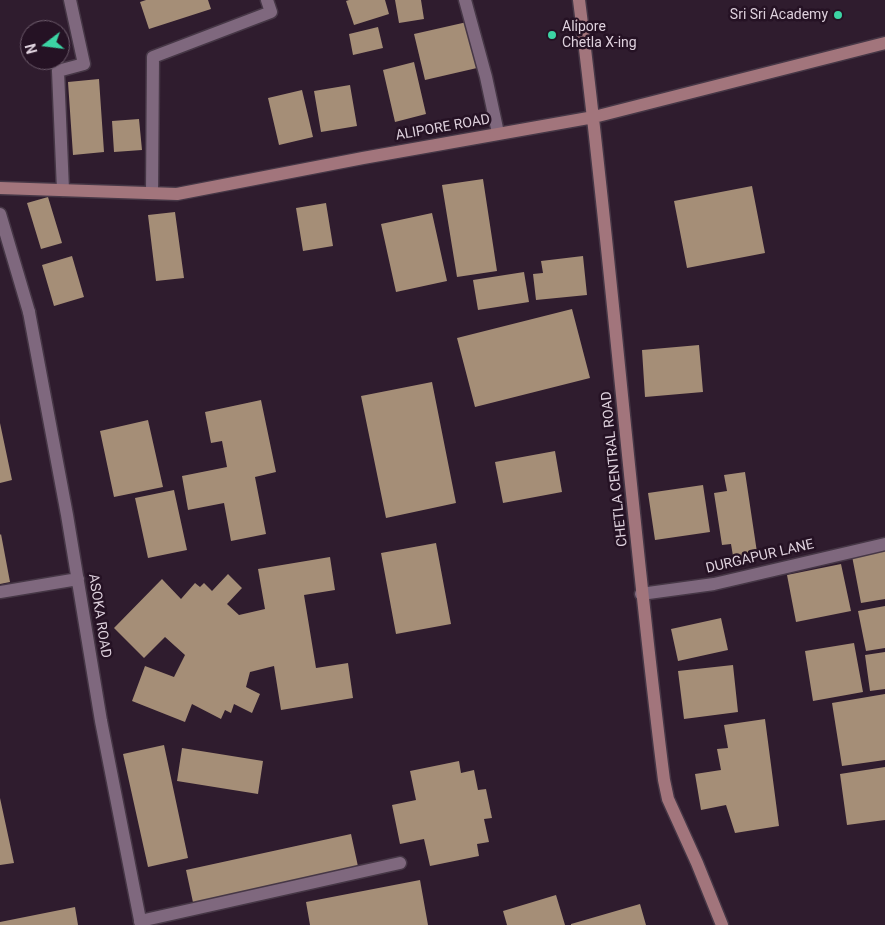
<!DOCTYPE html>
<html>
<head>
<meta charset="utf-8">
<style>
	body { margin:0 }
	#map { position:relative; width:885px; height:925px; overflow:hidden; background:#2f1c2e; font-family:Roboto,sans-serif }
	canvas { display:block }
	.north { position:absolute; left:20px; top:20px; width:50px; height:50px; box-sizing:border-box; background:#251224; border:1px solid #6f5e6e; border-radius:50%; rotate:255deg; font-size:14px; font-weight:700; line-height:20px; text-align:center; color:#ded1dd }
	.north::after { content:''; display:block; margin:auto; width:18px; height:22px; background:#3cd4a4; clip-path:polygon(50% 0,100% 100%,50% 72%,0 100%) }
</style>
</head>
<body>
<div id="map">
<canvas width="885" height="925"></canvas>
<div class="north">N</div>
</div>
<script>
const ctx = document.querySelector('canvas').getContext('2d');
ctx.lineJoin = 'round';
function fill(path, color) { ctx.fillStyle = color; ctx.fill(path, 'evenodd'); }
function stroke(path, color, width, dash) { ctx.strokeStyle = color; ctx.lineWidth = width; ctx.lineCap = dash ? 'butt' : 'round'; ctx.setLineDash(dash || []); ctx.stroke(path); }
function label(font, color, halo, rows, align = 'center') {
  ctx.font = font + ' Roboto,sans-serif'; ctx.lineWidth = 5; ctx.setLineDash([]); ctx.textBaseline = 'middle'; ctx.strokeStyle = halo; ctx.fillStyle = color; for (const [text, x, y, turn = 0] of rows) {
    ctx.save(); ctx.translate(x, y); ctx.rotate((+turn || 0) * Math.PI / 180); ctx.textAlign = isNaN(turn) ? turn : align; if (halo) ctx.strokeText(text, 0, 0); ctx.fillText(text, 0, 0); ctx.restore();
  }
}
fill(new Path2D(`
	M 146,0 L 208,0 L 211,9 L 149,29 L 140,2 Z
	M 349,0 L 385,0 L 389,14 L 354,25 L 346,1 Z
	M 395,0 L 421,0 L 424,19 L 399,23 Z
	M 467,22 L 477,68 L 425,80 L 414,34 Z
	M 378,27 L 383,48 L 353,55 L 349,34 Z
	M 414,62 L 426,114 L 395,122 L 383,70 Z
	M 99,79 L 104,152 L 73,155 L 68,82 Z
	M 350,85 L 357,126 L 321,132 L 314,91 Z
	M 302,90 L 313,137 L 279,145 L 268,98 Z
	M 139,119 L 142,150 L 114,152 L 112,121 Z
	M 483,179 L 497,271 L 457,277 L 442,185 Z
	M 752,186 L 765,253 L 687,268 L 674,201 Z
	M 48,197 L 62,243 L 41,249 L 27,203 Z
	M 326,203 L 333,246 L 303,251 L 296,208 Z
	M 175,212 L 184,278 L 156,281 L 148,215 Z
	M 432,213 L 447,281 L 396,292 L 381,224 Z
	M 72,256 L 84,297 L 54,306 L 42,265 Z
	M 583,256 L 587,295 L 536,300 L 533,274 L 543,273 L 541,261 Z
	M 524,272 L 529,302 L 478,310 L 473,280 Z
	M 572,309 L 590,378 L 475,407 L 457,338 Z
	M 699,345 L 703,392 L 645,397 L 642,350 Z
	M 432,382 L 456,503 L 386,518 L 361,396 Z
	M 261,400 L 276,472 L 255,477 L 266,534 L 231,541 L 224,503 L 188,510 L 182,476 L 227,467 L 222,441 L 211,443 L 205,412 Z
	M 148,420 L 163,487 L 114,497 L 100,431 Z
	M 0,423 L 12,480 L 0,483 Z
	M 555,451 L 562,492 L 503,503 L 495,462 Z
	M 745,472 L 758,559 L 734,562 L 731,544 L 722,545 L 714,493 L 727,491 L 724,475 Z
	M 703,485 L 710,532 L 655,540 L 648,493 Z
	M 174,490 L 187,550 L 148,558 L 135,498 Z
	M 1,534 L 10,582 L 0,584 L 0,535 Z
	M 436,543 L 451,624 L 396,634 L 381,553 Z
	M 885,549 L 885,599 L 861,603 L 852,556 Z
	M 330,557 L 335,590 L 304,595 L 316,668 L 348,663 L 353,698 L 281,710 L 274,666 L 250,672 L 246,687 L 260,694 L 252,713 L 234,704 L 231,713 L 225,710 L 221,719 L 192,704 L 185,722 L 132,701 L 145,666 L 174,677 L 185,655 L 165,637 L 144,658 L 114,628 L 162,579 L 181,599 L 195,583 L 200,587 L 204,583 L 212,591 L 228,574 L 242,588 L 227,604 L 239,615 L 265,609 L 258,569 Z
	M 841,564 L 851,611 L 796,622 L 787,575 Z
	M 885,606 L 885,648 L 866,651 L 858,611 Z
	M 721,618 L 728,650 L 678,661 L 671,629 Z
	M 854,643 L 863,692 L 813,701 L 805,651 Z
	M 885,652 L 885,689 L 870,691 L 865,655 Z
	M 733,665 L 738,712 L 684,719 L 678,671 Z
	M 885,694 L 885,760 L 842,766 L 832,703 Z
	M 765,719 L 779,826 L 735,833 L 726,805 L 701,810 L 695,774 L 721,770 L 717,749 L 728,748 L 724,725 Z
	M 164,745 L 188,858 L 148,867 L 123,754 Z
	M 182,748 L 263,761 L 258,794 L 177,781 Z
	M 459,761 L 461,773 L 474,770 L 478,790 L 486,789 L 492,818 L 484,819 L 489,842 L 477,844 L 479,856 L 430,866 L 424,839 L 400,844 L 392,805 L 416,800 L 410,771 Z
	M 885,767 L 885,820 L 847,825 L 840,774 Z
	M 0,798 L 14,863 L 0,865 Z
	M 351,834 L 359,871 L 194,907 L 186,870 Z
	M 420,880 L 428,925 L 310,925 L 306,902 Z
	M 556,895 L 565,925 L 507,925 L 503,911 Z
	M 640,904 L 646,925 L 571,925 L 571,924 Z
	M 75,907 L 78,925 L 0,925 L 0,922 Z`), '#a58e77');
const service = new Path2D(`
	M 63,190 L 58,71 L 84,64 L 70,0
	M 0,214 L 29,312
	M 140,921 L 400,863`);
const minor = new Path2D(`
	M 465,0 L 486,77 L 498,133
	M 152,193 L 153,57 L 271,12 L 267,0
	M 29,312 L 67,515 L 101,721 L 141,925
	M 0,592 L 78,579
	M 641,594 L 714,584 L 885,544`);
const secondary = new Path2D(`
	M 579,0 C 612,260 631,521 664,780 L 668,799 L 697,863 L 722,925
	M 0,188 L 177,194 L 363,158 L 594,117 L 885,43`);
stroke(service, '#463746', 15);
stroke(minor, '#463746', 15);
stroke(secondary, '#463746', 15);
stroke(service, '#7f687e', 12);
stroke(minor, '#7f687e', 12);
stroke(secondary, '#a2757c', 12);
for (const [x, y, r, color] of [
	[838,15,5,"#3cd4a4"],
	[552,35,5,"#3cd4a4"]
]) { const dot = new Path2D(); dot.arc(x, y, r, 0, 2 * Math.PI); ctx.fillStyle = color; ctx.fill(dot); stroke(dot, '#251224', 2); }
label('14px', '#ded1dd', '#251224', [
	["Sri Sri Academy",828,15],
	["Alipore",562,27,"left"],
	["Chetla X-ing",562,43,"left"]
], 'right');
label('14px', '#ded1dd', '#251224', [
	["ALIPORE ROAD",443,128,-10],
	["CHETLA CENTRAL ROAD",615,469,-96],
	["DURGAPUR LANE",760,557,-13],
	["ASOKA ROAD",99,616,81]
]);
</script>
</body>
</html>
